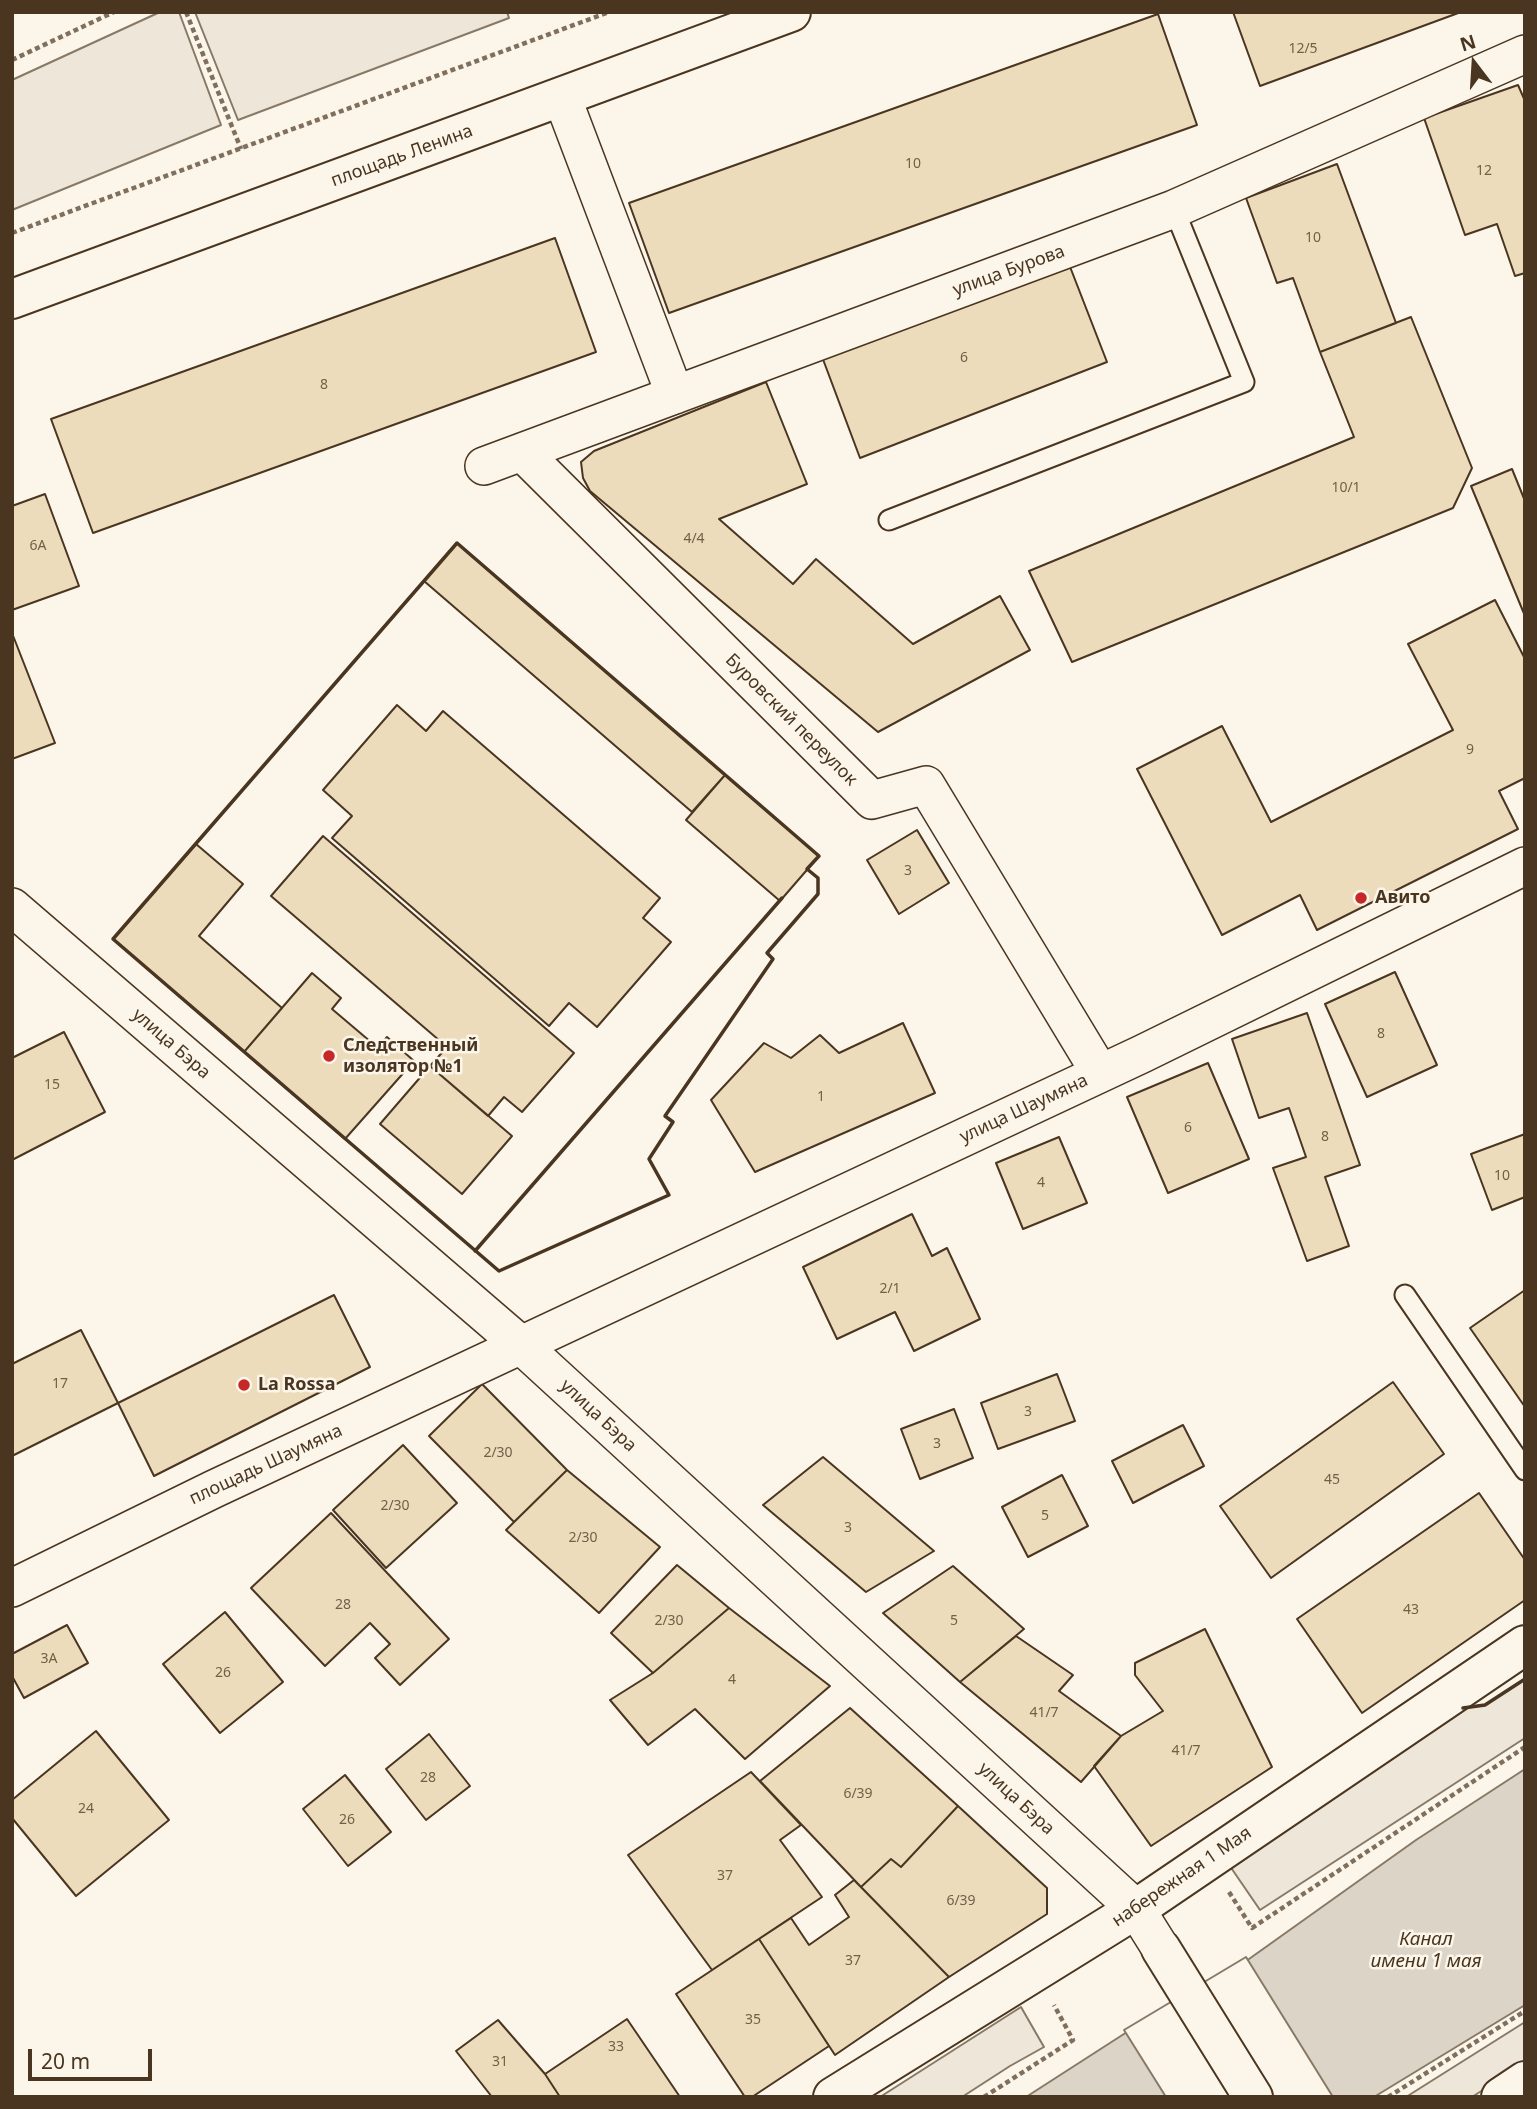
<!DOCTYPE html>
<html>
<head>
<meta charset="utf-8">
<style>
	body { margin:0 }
	#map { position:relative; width:1537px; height:2109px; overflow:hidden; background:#fbf6e9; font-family:"Noto Sans",sans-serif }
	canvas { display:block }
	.frame { position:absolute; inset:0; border:14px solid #4a3520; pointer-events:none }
	.north { position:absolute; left:1439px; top:28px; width:70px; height:70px; -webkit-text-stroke:5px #fbf6e9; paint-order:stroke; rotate:343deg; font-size:19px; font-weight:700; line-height:28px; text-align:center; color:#4a3520 }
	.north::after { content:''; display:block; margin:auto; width:24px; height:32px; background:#4a3520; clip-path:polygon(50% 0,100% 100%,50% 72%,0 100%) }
	.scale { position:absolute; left:28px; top:2049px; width:124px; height:32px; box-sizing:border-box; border:4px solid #4a3520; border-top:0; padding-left:9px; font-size:21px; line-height:24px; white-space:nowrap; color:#4a3520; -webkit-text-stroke:5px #fbf6e9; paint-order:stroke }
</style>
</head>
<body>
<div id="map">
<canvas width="1537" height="2109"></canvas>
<div class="frame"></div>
<div class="north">N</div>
<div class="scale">20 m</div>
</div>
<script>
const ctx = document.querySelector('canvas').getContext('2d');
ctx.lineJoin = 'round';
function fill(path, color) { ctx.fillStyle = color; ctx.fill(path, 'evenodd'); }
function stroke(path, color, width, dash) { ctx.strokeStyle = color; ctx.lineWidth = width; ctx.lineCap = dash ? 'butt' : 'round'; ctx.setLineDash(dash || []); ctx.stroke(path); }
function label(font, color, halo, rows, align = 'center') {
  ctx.font = font + ' "Noto Sans",sans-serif'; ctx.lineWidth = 5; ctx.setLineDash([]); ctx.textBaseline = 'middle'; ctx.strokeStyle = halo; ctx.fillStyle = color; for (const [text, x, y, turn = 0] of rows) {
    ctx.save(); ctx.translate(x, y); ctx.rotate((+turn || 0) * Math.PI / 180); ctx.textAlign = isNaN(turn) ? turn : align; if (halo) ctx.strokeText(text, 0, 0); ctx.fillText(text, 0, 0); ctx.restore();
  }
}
const green = new Path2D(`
	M 160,12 L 179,12 L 221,125 L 12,210 L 12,80 Z
	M 195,12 L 507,12 L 509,18 L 238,120 Z
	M 1525,1679 L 1525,1738 L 1260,1910 L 1223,1856 L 1449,1709 L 1485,1705 Z
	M 1021,2007 L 1044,2047 L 1010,2066 L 962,2097 L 880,2097 Z
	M 1525,2022 L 1525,2063 L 1472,2097 L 1406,2097 Z`);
fill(green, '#ede6d9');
stroke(green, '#887966', 2);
const water = new Path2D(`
	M 1525,1769 L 1525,2005 L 1374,2097 L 1026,2097 L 1127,2032 L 1249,1959 L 1416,1840 Z`);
fill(water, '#dcd4c6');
stroke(water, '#887966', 2);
const pier = new Path2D(`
	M 1246,1957 L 1333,2097 L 1166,2097 L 1124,2030 Z`);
fill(pier, '#fbf6e9');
stroke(pier, '#887966', 2);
const building = new Path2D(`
	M 1233,12 L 1461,12 L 1260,86 Z
	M 1158,14 L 1197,125 L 669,313 L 629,203 Z
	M 1518,85 L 1525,101 L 1525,273 L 1515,276 L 1497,224 L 1465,235 L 1424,118 Z
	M 1337,164 L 1396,323 L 1320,352 L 1293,278 L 1277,283 L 1246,198 Z
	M 555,238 L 596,352 L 93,533 L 51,419 Z
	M 1067,259 L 1107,362 L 860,458 L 821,354 Z
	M 1411,317 L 1472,468 L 1453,508 L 1072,662 L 1029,571 L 1354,437 L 1320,352 Z
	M 766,382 L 807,484 L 719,519 L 793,584 L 816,559 L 913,644 L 1000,596 L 1030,650 L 878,732 L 590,491 L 583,478 L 581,462 L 594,451 Z
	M 1512,469 L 1525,501 L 1525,616 L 1471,486 Z
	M 45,494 L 79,586 L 12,610 L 12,506 Z
	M 457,543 L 725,775 L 692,812 L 424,581 Z
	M 1495,600 L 1525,659 L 1525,778 L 1499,791 L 1518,829 L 1317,930 L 1300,895 L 1222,935 L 1137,769 L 1222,726 L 1271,822 L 1453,730 L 1408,644 Z
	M 12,633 L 55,743 L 12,759 Z
	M 397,705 L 426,731 L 443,711 L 660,898 L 643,918 L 671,942 L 597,1027 L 569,1003 L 549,1026 L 332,838 L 352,816 L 323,790 Z
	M 725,775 L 819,856 L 780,901 L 686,820 Z
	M 917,830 L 949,883 L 899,914 L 867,860 Z
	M 323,836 L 574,1053 L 522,1112 L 504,1097 L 488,1116 L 430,1066 L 447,1047 L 271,896 Z
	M 196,844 L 243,884 L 199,936 L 282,1008 L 244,1052 L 113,939 Z
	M 1395,972 L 1437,1065 L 1367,1097 L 1325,1004 Z
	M 312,973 L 341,998 L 332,1009 L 378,1048 L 387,1037 L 414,1061 L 345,1139 L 244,1052 Z
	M 1307,1013 L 1360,1165 L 1325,1177 L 1349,1246 L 1307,1261 L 1273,1168 L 1306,1157 L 1289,1108 L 1259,1118 L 1232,1039 Z
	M 903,1023 L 935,1093 L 755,1172 L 711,1100 L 764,1043 L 791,1058 L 820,1035 L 839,1053 Z
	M 64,1032 L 105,1112 L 12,1160 L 12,1058 Z
	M 1208,1063 L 1249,1159 L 1168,1193 L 1127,1097 Z
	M 430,1066 L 512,1136 L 462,1194 L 380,1124 Z
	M 1525,1134 L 1525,1197 L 1492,1210 L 1471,1154 Z
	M 1059,1137 L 1087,1203 L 1023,1229 L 996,1163 Z
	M 912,1214 L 932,1256 L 947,1248 L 980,1319 L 914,1351 L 895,1312 L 837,1339 L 803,1267 Z
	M 1525,1290 L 1525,1407 L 1470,1328 Z
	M 334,1295 L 370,1367 L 154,1476 L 118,1403 Z
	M 81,1330 L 118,1403 L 12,1456 L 12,1364 Z
	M 1057,1374 L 1075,1421 L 998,1449 L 981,1403 Z
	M 1393,1382 L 1444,1454 L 1271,1578 L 1220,1506 Z
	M 482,1384 L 567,1470 L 514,1522 L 429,1436 Z
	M 954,1409 L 973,1458 L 920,1479 L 901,1429 Z
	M 1183,1425 L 1204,1466 L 1133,1503 L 1112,1461 Z
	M 403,1445 L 457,1503 L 386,1568 L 333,1510 Z
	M 823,1457 L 934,1551 L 866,1592 L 763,1505 Z
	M 567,1470 L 660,1547 L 599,1613 L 506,1530 Z
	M 1062,1475 L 1088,1526 L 1028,1557 L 1002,1507 Z
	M 1479,1493 L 1525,1560 L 1525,1600 L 1362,1713 L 1297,1619 Z
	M 331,1513 L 449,1639 L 400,1685 L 375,1658 L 390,1644 L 370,1623 L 325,1666 L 251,1588 Z
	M 677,1565 L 729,1608 L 653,1673 L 611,1633 Z
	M 953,1566 L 1024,1629 L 960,1682 L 883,1613 Z
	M 729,1608 L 830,1686 L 745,1759 L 695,1709 L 648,1745 L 610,1700 L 653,1673 Z
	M 225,1612 L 283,1682 L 220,1733 L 163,1664 Z
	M 67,1625 L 88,1663 L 24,1698 L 12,1676 L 12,1654 Z
	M 1205,1629 L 1272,1767 L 1151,1846 L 1094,1766 L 1121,1736 L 1163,1711 L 1135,1675 L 1135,1663 Z
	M 1016,1636 L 1073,1675 L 1059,1691 L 1121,1736 L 1081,1782 L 960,1682 Z
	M 850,1708 L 958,1806 L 901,1867 L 891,1859 L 861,1887 L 760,1781 Z
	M 96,1731 L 169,1820 L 76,1896 L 12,1818 L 12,1800 Z
	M 429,1734 L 470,1786 L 426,1820 L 386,1769 Z
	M 751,1772 L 801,1825 L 780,1840 L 822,1897 L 712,1970 L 628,1855 Z
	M 345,1775 L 391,1832 L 348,1866 L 303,1809 Z
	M 958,1806 L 1047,1888 L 1047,1914 L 949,1977 L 861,1887 L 891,1859 L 901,1867 Z
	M 854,1880 L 949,1977 L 835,2055 L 759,1939 L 791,1918 L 809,1945 L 849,1917 L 835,1895 Z
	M 759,1939 L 829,2046 L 752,2097 L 745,2097 L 676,1994 Z
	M 627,2019 L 680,2097 L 560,2097 L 545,2074 Z
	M 498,2020 L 545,2074 L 560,2097 L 492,2097 L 456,2051 Z`);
fill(building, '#ecdcbc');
stroke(building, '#4a3520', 2);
const lane = new Path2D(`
	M 889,520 L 1244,382 L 1174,209
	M 1405,1295 L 1525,1470`);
const street = new Path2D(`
	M 562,97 L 675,395
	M 522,452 L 872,800 L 926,785 L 1100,1073
	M 484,466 L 1174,209 L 1525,54
	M 12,907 L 521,1345 L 1136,1909 L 1161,1949
	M 12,1588 L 214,1489 L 1142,1054 L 1525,866`);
const secondary = new Path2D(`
	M 12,299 L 791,12
	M 1161,1949 L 1253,2097
	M 833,2097 L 1136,1909 L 1525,1645
	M 1501,2097 L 1525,2081`);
stroke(lane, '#4a3520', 23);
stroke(street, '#4a3520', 40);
stroke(secondary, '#4a3520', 42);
stroke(new Path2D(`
	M 186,12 L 241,149
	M 12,60 L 114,12
	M 12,233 L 609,12
	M 1229,1892 L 1252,1928 L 1525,1747
	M 984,2097 L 1073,2040 L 1054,2005
	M 1388,2097 L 1525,2011`), '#7f6f5c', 4.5, [5, 3.5]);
stroke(lane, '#fbf6e9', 19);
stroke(street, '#fbf6e9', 37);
stroke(secondary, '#fbf6e9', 38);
stroke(new Path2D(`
	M 457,543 L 819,856 L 807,869 L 818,878 L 818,894 L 767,953 L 773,959 L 665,1116 L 673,1122 L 649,1159 L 669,1195 L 499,1271 L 113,939 Z
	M 475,1251 L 782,898
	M 1463,1708 L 1485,1705 L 1525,1679`), '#4a3520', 3.5);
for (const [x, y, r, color] of [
	[1361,898,7,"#c62828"],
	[329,1056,7,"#c62828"],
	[244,1385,7,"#c62828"]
]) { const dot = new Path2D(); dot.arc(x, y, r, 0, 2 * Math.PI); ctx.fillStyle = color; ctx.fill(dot); stroke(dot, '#fbf6e9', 2.5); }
label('14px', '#725f47', null, [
	["12/5",1303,49],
	["10",913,164],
	["12",1484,171],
	["10",1313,238],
	["6",964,358],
	["8",324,385],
	["10/1",1346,488],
	["4/4",694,539],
	["6А",38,546],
	["9",1470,750],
	["3",908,871],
	["8",1381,1034],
	["15",52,1085],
	["1",821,1097],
	["6",1188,1128],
	["8",1325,1137],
	["10",1502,1176],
	["4",1041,1183],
	["2/1",890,1289],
	["17",60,1384],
	["3",1028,1412],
	["3",937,1444],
	["2/30",498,1453],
	["45",1332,1480],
	["2/30",395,1506],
	["5",1045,1516],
	["3",848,1528],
	["2/30",583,1538],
	["28",343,1605],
	["43",1411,1610],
	["2/30",669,1621],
	["5",954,1621],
	["3А",49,1659],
	["26",223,1673],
	["4",732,1680],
	["41/7",1044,1713],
	["41/7",1186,1751],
	["28",428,1778],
	["6/39",858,1794],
	["24",86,1809],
	["26",347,1820],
	["37",725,1876],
	["6/39",961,1901],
	["37",853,1961],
	["35",753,2020],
	["33",616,2047],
	["31",500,2062]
]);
label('18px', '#4a3520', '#fbf6e9', [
	["площадь Ленина",402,156,-20],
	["улица Бурова",1009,271,-20],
	["Буровский переулок",791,720,45],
	["улица Бэра",171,1044,41],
	["улица Шаумяна",1024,1109,-25],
	["улица Бэра",598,1416,43],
	["площадь Шаумяна",266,1465,-25],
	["улица Бэра",1016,1799,43],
	["набережная 1 Мая",1182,1877,-34]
]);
label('bold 18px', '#4a3520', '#fbf6e9', [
	["Авито",1375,898],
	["Следственный",343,1046],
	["изолятор №1",343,1067],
	["La Rossa",258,1385]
], 'left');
label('italic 19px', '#4a3520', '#fbf6e9', [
	["Канал",1426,1940],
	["имени 1 мая",1426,1962]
]);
</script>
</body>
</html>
